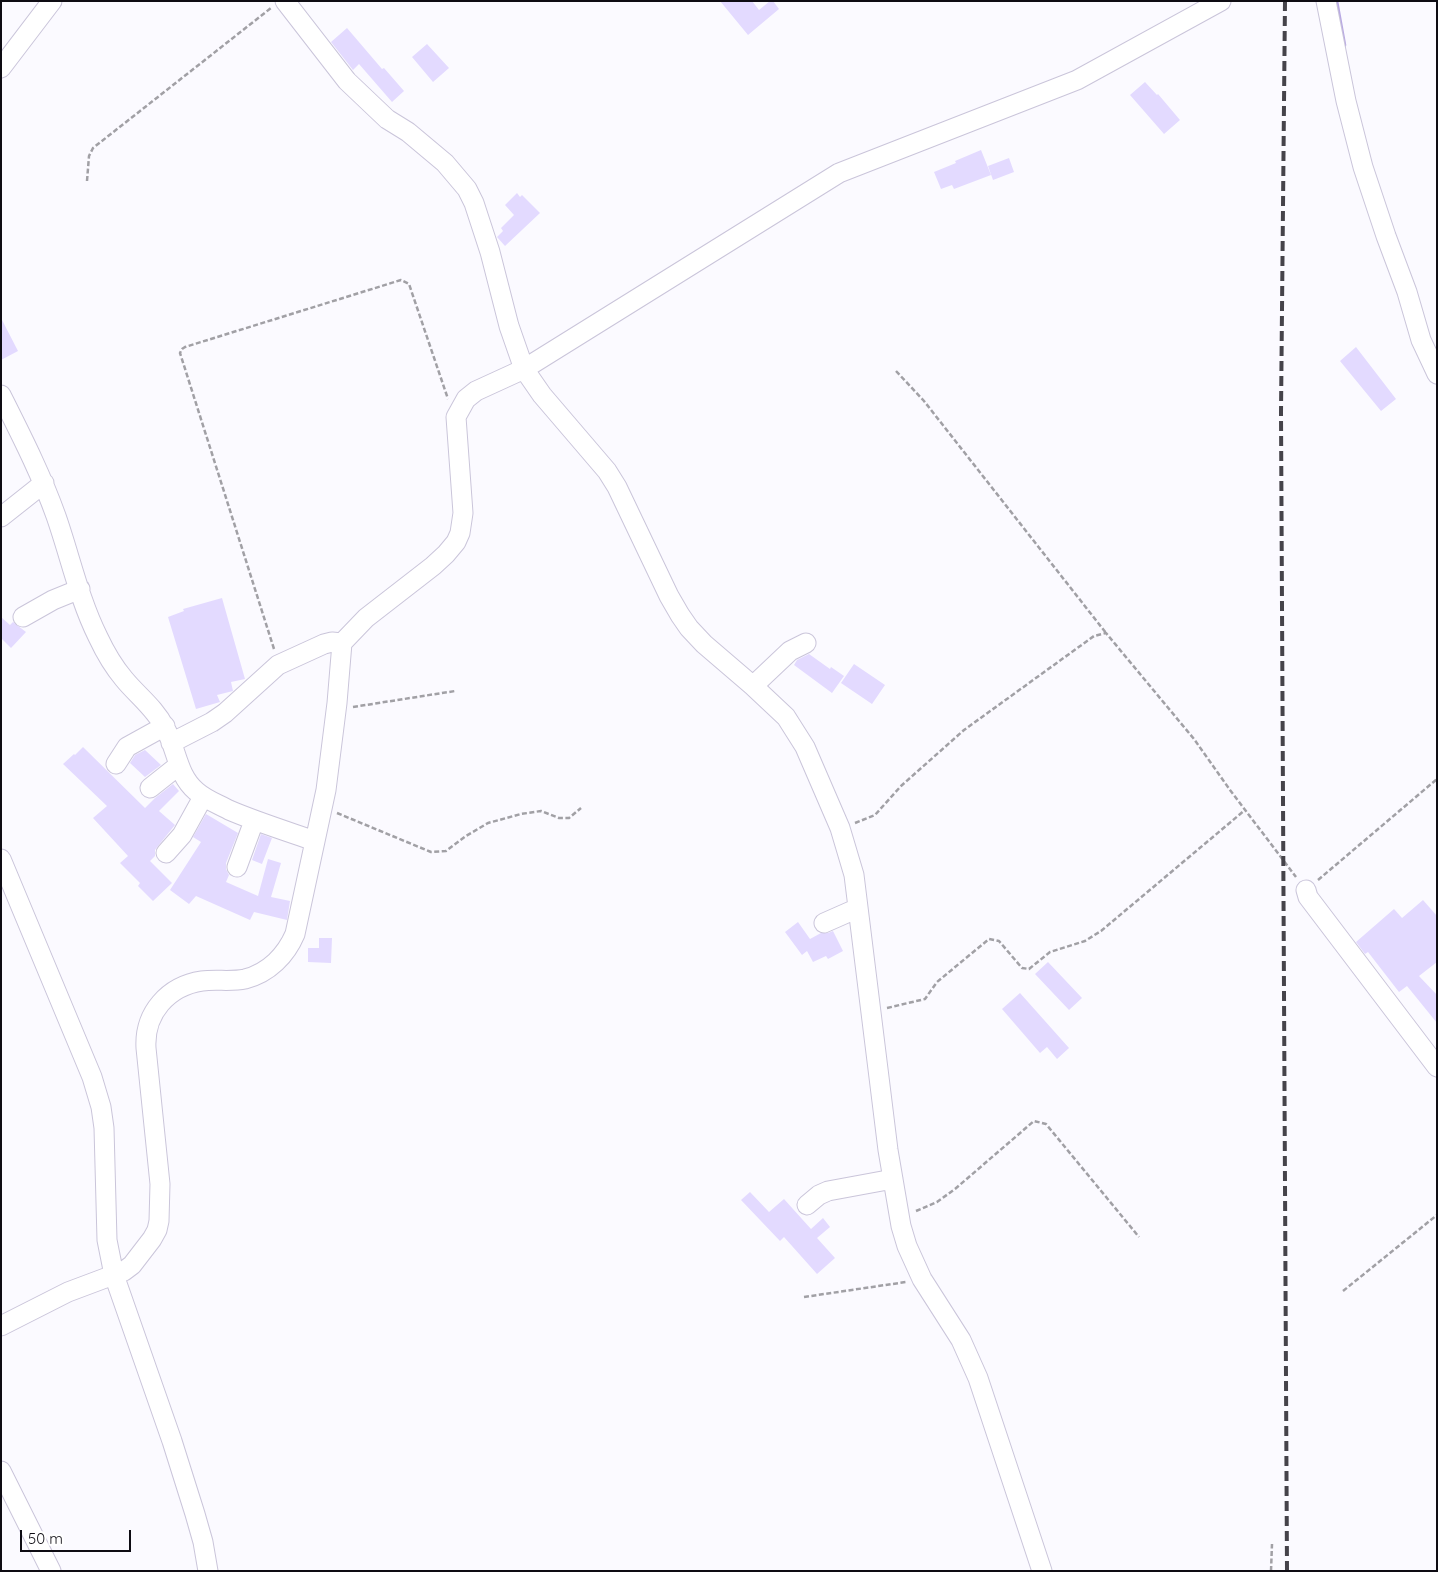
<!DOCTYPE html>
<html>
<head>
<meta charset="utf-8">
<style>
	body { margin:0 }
	#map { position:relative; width:1438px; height:1572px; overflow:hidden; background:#fbfaff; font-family:Quicksand,sans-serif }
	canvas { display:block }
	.frame { position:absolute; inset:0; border:2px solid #0e0c13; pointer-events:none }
	.scale { position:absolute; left:20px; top:1530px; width:111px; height:22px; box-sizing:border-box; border:2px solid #0e0c13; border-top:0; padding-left:6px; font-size:15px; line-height:18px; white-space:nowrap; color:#0e0c13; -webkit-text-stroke:4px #fff; paint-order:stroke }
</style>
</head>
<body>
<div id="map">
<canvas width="1438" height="1572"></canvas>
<div class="frame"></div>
<div class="scale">50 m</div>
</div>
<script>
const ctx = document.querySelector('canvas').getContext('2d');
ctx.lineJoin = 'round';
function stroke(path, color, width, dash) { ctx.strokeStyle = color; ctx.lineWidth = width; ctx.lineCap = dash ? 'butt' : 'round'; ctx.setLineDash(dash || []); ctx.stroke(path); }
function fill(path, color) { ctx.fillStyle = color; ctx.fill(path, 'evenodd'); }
stroke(new Path2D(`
	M 1336,1 L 1344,45`), '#b8a8e3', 4.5);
fill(new Path2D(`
	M 720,1 L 752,1 L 759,10 L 770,1 L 773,1 L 779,9 L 748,35 Z
	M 347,28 L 382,69 L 384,68 L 404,91 L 392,102 L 359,64 L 353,70 L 331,42 Z
	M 427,44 L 449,68 L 433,82 L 412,57 Z
	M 1145,82 L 1157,95 L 1158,94 L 1180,120 L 1164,134 L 1130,95 Z
	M 981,150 L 991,175 L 954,189 L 952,185 L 941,189 L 934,172 L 956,163 L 955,161 Z
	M 1009,158 L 1014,172 L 993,180 L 988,166 Z
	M 517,193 L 520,197 L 522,195 L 540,213 L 505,246 L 497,237 L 503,231 L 501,228 L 514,215 L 505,205 Z
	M 1,318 L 18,351 L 1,360 Z
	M 1356,347 L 1396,399 L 1381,411 L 1340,361 Z
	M 222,598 L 245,679 L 231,682 L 233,691 L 217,695 L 220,702 L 196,709 L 168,617 L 184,611 L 183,609 Z
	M 1,617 L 10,625 L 13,622 L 26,632 L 11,648 L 1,638 Z
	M 809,654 L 830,669 L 831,667 L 844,676 L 832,693 L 794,665 L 797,660 Z
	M 854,664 L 885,685 L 872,704 L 841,683 Z
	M 83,747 L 145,808 L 155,798 L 173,784 L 179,791 L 159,811 L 175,825 L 158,846 L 155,850 L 155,856 L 150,861 L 172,883 L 153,901 L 138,886 L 140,883 L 120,863 L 128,856 L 93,818 L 107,806 L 63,764 L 74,754 L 75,755 Z
	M 145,750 L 161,765 L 145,777 L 130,763 L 135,755 Z
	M 206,814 L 238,833 L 226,863 L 226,869 L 229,875 L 226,882 L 258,896 L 268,859 L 281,863 L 271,897 L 290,901 L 287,920 L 254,912 L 250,920 L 196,896 L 189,904 L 170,890 L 201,842 L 193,837 Z
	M 261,834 L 272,838 L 262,864 L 252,860 Z
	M 1423,900 L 1437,916 L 1437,962 L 1419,976 L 1437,995 L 1437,1023 L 1407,986 L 1399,992 L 1368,952 L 1365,954 L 1356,942 L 1394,909 L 1402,918 Z
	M 798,922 L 810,939 L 821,933 L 828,933 L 833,931 L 843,951 L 828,959 L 826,956 L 813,962 L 807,951 L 802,955 L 785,932 Z
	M 319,938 L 332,938 L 331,963 L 308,962 L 308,948 L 319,948 Z
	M 1048,962 L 1082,998 L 1069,1010 L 1035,974 Z
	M 1020,993 L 1069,1048 L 1057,1059 L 1047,1047 L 1040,1053 L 1002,1009 Z
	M 750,1192 L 769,1212 L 784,1199 L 811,1229 L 823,1218 L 830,1227 L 817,1238 L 835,1258 L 817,1274 L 784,1237 L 780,1241 L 741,1200 Z`), '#e3daff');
const minor = new Path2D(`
	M 285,1 L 347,81 L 387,119 L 408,132 L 445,163 L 467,189 L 474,203 L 490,252 L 509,326 L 524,369 L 542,395 L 607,471 L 617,487 L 669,596 L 680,615 L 689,628 L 704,644 L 753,686 L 786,717 L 805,747 L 840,828 L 854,875 L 888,1150 L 901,1226 L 907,1246 L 922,1279 L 961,1340 L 978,1378 L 1042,1571
	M 1326,1 L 1346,101 L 1363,167 L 1386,236 L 1407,292 L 1421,340 L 1437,374
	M 1,68 L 52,1
	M 1,395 C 21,435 41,474 56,516 C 70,556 79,599 98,637 C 105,652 113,666 124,679 C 137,695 155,708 165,728 C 177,749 177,775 196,791 C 206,800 218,804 229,810 C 257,822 286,831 315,841
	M 1,517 L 44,483
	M 23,617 L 53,600 L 80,589
	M 753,686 L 790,651 L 806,643
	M 171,743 L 212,722 L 225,713 L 278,665 L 324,644 L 332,642 L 342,643
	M 116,764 L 127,747 L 165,726
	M 150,788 L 179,765
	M 166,853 L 182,835 L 203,797
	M 1,859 L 92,1077 L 101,1107 L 104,1128 L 107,1240 L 114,1275 L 172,1441 L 195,1514 L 203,1542 L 208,1571
	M 237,867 L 254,821
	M 1306,890 L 1308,897 L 1437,1067
	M 824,923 L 858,908
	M 807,1205 L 819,1195 L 828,1191 L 893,1179
	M 1,1326 L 68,1292 L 124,1271 L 132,1265 L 152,1239 L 157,1230 L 159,1221 L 160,1184 L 146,1048 C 144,1013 168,986 202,981 C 216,979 231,982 245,979 C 269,973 286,955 295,934 L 326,790 L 337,703 L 342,643 L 366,618 L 433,566 L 446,554 L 456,542 L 460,533 L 463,513 L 456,417 L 466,399 L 476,391 L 524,369 L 839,173 L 1077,80 L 1221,1
	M 1,1471 L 51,1571`);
stroke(minor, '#cac5da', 21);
stroke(new Path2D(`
	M 87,181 L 89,156 L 93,148 L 271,8
	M 896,371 L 924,401 L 1106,633
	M 274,649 L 180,353 L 182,349 L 185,347 L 401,280 L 409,284 L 448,399
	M 353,707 L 455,691
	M 337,813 L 431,852 L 446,851 L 466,836 L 488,823 L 521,814 L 541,811 L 559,818 L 569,818 L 581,808
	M 855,823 L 875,815 L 901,786 L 964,730 L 1094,636 L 1106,633 L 1194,739 L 1230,790 L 1296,877
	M 1318,880 L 1437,779
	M 887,1008 L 925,999 L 937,982 L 989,939 L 999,941 L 1022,968 L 1029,969 L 1050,952 L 1085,941 L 1101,931 L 1245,810
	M 916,1211 L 937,1202 L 955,1189 L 1034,1121 L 1046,1124 L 1139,1237
	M 1343,1291 L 1437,1215
	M 804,1297 L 906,1282
	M 1271,1571 L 1272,1544`), '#a1a0a5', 2.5, [5, 2.5]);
stroke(minor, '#fff', 19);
stroke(new Path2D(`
	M 1285,1 L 1281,413 L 1287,1571`), '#45434a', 4, [10, 5]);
</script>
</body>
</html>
